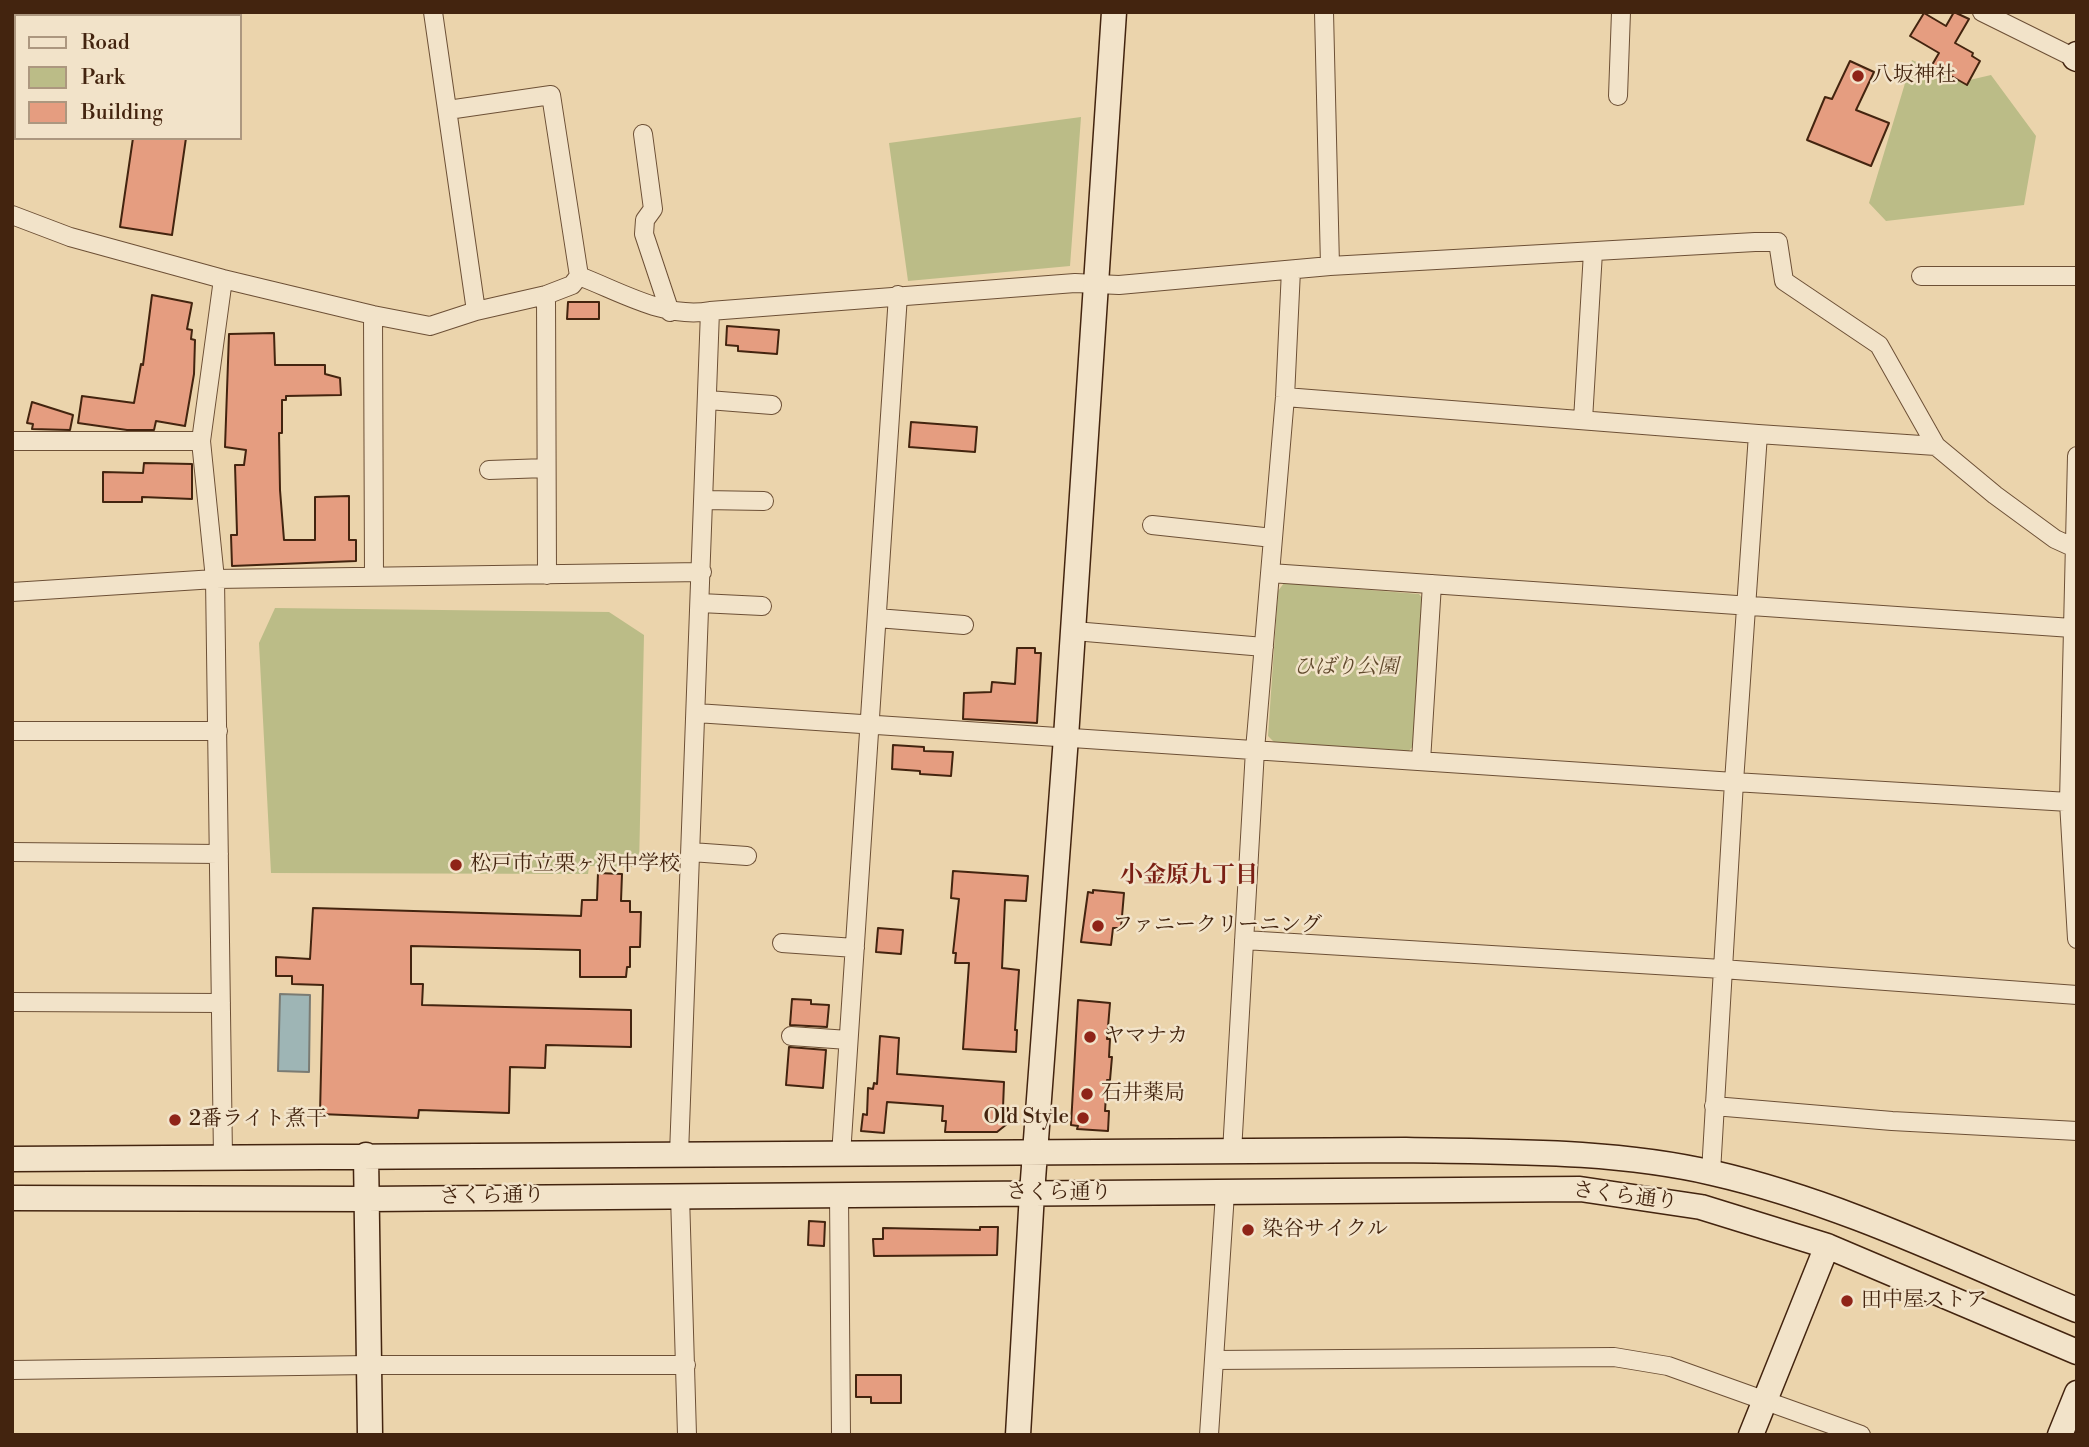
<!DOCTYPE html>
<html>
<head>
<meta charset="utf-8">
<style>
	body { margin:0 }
	#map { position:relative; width:2089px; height:1447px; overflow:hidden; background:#ebd4ac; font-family:"Libre Bodoni",serif }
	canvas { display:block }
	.frame { position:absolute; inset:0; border:14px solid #43240f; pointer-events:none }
	.legend { position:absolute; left:14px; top:14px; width:228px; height:126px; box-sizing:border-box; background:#f2e3c9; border:2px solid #ac977f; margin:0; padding:9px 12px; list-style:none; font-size:21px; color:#43240f }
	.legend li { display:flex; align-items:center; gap:14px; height:35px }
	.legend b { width:35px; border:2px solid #ac977f }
</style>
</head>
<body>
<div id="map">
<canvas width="2089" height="1447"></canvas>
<div class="frame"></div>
<ul class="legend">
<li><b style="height:9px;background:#f2e3c9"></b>Road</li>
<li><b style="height:19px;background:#bbbc87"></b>Park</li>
<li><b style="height:19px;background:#e59d80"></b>Building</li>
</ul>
</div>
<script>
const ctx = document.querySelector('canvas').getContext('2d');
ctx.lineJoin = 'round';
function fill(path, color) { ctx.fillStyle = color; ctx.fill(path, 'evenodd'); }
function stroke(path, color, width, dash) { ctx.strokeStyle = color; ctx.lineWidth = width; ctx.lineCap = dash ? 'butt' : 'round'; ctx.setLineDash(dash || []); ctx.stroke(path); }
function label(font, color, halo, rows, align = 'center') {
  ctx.font = font + ' "Libre Bodoni","Noto Serif JP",serif'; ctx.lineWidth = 5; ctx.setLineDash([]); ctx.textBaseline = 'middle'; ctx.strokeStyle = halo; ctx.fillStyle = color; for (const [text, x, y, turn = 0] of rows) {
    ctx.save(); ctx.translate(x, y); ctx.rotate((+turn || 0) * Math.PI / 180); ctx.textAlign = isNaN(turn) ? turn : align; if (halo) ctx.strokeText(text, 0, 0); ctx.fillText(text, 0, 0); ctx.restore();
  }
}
fill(new Path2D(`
	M 1912,60 L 1961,82 L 1991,75 L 2036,136 L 2024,205 L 1886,221 L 1869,203 Z
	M 1081,117 L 1070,266 L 908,281 L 889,143 Z
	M 1284,583 L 1419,594 L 1424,600 L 1414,745 L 1408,752 L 1275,743 L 1268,736 L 1278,591 Z
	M 275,608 L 609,612 L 644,635 L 639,867 L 589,866 L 588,874 L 271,873 L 259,643 Z`), '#bbbc87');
const water = new Path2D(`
	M 280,994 L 310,995 L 309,1072 L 278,1071 Z`);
fill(water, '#9eb5b5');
stroke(water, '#7a7b73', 2);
const building = new Path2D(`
	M 1954,12 L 1969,19 L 1955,43 L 1973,53 L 1972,56 L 1980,61 L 1967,85 L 1932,65 L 1939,53 L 1910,36 L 1924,13 L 1946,26 Z
	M 1850,61 L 1874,72 L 1856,110 L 1889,123 L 1871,166 L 1807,140 L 1825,97 L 1832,99 Z
	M 133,138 L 186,138 L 172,235 L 120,227 Z
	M 152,295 L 192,303 L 187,329 L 192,330 L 191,339 L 195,340 L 194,374 L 185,426 L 156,421 L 154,430 L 127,430 L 78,423 L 82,396 L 134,403 L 141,364 L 143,365 Z
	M 568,302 L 599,302 L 599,319 L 567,319 Z
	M 727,326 L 779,330 L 777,354 L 738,351 L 738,346 L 726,345 Z
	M 274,333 L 275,365 L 325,365 L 325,374 L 340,378 L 341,395 L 286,396 L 286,400 L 282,400 L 282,433 L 279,433 L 280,490 L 284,540 L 315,540 L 315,497 L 349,496 L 349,540 L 356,540 L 356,561 L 232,566 L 231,535 L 237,535 L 237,533 L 235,465 L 244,465 L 246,450 L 225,447 L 229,334 Z
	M 32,402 L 73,415 L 70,430 L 32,429 L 33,424 L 27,423 Z
	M 911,422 L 977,427 L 975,452 L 909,447 Z
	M 144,463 L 192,464 L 192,499 L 142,497 L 142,502 L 103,502 L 103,472 L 143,473 Z
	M 1017,648 L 1035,648 L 1035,653 L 1041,653 L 1037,723 L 963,719 L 964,693 L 991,692 L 992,682 L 1015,684 Z
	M 893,745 L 924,747 L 924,751 L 953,752 L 951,776 L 920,774 L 920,771 L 892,769 Z
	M 953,871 L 1028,876 L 1026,901 L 1005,900 L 1002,968 L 1019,970 L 1015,1030 L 1017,1030 L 1016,1052 L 963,1049 L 969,963 L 955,963 L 956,953 L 953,953 L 959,899 L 951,898 Z
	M 598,873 L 622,874 L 621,901 L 630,901 L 630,912 L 641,912 L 640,947 L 630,947 L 630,967 L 627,967 L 626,977 L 580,977 L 580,950 L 411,946 L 411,984 L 423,984 L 422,1005 L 631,1010 L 631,1047 L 546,1045 L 545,1068 L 510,1067 L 509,1113 L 419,1110 L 418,1118 L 320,1114 L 323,985 L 292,984 L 292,976 L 276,976 L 276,957 L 310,959 L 313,908 L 581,916 L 582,900 L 597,900 Z
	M 1093,890 L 1124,893 L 1121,928 L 1113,928 L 1111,945 L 1081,942 L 1088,892 L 1093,893 Z
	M 878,928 L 903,930 L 901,954 L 876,952 Z
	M 792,999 L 811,1000 L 811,1004 L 829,1005 L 827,1027 L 790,1025 Z
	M 1078,1000 L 1110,1003 L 1107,1039 L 1110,1039 L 1109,1057 L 1112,1057 L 1110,1080 L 1107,1080 L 1105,1111 L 1109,1111 L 1108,1131 L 1077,1129 L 1078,1126 L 1071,1125 Z
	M 880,1036 L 899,1038 L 897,1074 L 1004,1082 L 1003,1108 L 1008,1108 L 1007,1124 L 997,1132 L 945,1132 L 946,1121 L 942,1121 L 943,1106 L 887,1102 L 884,1133 L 861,1131 L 863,1114 L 867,1115 L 868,1088 L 873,1089 L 874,1083 L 877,1084 Z
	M 789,1047 L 826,1050 L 823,1088 L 786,1085 Z
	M 809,1221 L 825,1222 L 824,1246 L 808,1245 Z
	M 980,1227 L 998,1227 L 997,1255 L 874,1256 L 873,1239 L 883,1239 L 883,1228 L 980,1230 Z
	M 856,1375 L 901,1375 L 901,1403 L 871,1403 L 871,1397 L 856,1397 Z`);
fill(building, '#e59d80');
stroke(building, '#43240f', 2);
const street = new Path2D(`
	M 433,12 L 476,311
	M 1324,12 L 1330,266
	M 1982,12 L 2075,58
	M 1618,96 L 1621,12
	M 448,110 L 551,95 L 579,276
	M 643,134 L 653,209 L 645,220 L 644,234 L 670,312
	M 12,215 L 70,237 L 223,279 L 373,315 L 430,326 L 476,311 L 546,295 L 572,285 L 579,276 C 621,292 665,319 710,311 L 1075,283 L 1119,285 L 1330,266 L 1755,242 L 1778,242 L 1784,281 L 1879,345 L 1936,446 L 1995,495 L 2055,539 L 2077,549
	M 1921,276 L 2077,276
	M 546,295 L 547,575
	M 373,315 L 374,576
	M 1285,397 L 1758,434 L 1936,446
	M 708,400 L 772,405
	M 1583,420 L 1593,252
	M 12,441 L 201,441
	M 2077,456 L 2069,802 L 2077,939
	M 489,470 L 546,468
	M 704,500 L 764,501
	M 1152,525 L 1273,538
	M 1270,573 L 2072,628
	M 12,592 L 215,579 L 702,572
	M 700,603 L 762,606
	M 877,618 L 964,625
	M 1074,631 L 1264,647
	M 696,713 L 1734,782 L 2069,802
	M 12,731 L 218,731
	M 1421,761 L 1432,584
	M 12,852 L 219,854
	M 691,852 L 747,856
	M 1244,940 L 1722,969 L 2077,995
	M 782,943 L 855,948
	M 12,1002 L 221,1003
	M 791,1036 L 848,1040
	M 1714,1106 L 1892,1121 L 2077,1131
	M 1232,1152 L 1255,750 L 1285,397 L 1291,270
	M 679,1154 L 710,311
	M 841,1155 L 898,295
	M 223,1157 L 215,579 L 201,441 L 223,279
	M 1711,1172 L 1734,782 L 1758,434
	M 680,1195 L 687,1435
	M 839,1195 L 841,1435
	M 1214,1360 L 1614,1357 L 1668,1366 L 1861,1435
	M 12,1370 L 369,1365 L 686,1365
	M 1209,1435 L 1225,1193`);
const secondary = new Path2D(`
	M 2077,54 L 2075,58 L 2077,59
	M 366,1155 L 370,1435
	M 12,1159 L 1406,1150 C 1508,1152 1613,1150 1713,1173 C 1840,1202 1957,1260 2077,1310
	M 12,1198 L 367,1199 L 1580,1189 L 1701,1207 L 1827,1246 L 2077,1352
	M 1018,1435 L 1032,1193 L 1066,737 L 1114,12
	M 1751,1435 L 1827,1246
	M 2060,1435 L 2077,1393`);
stroke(street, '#6d5036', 20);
stroke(secondary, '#43240f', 27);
stroke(street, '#f2e3c9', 18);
stroke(secondary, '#f2e3c9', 24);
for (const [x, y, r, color] of [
	[1858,76,7,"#8f2418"],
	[456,865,7,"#8f2418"],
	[1098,926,7,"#8f2418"],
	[1090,1037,7,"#8f2418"],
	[1087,1094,7,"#8f2418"],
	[1083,1118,7,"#8f2418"],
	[175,1120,7,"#8f2418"],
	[1248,1230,7,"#8f2418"],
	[1847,1301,7,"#8f2418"]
]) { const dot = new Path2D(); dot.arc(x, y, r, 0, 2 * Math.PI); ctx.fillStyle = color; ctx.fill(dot); stroke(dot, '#f2e3c9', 2.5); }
label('21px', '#43240f', '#f2e3c9', [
	["八坂神社",1872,76],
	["松戸市立栗ヶ沢中学校",470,865],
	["ファニークリーニング",1112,926],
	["ヤマナカ",1104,1037],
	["石井薬局",1101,1094],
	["Old Style",1069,1118,"right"],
	["2番ライト煮干",189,1120],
	["染谷サイクル",1262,1230],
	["田中屋ストア",1861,1301]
], 'left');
label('italic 21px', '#614a2d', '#f2e3c9', [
	["ひばり公園",1346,668]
]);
label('21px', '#43240f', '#f2e3c9', [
	["さくら通り",1059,1193],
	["さくら通り",492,1197,-1],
	["さくら通り",1625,1197,7]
]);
label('bold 23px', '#7a1f14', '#f2e3c9', [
	["小金原九丁目",1189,876]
]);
</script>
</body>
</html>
